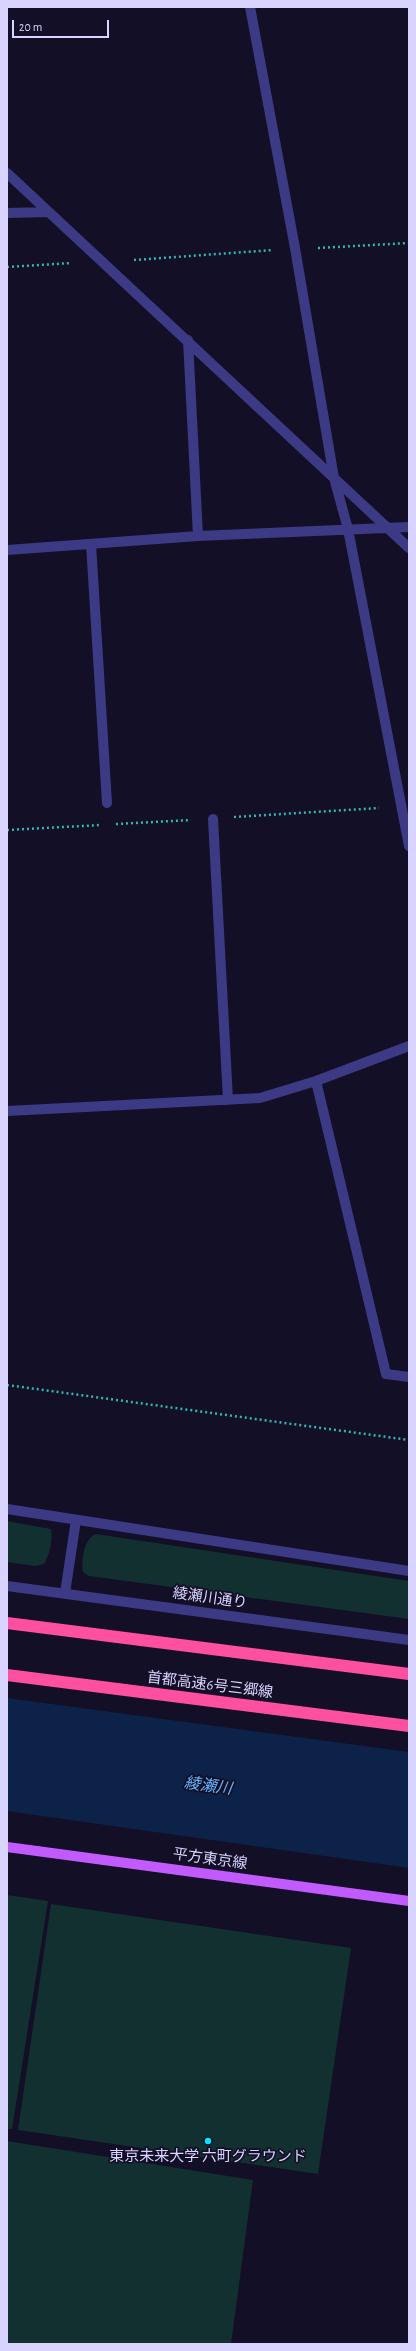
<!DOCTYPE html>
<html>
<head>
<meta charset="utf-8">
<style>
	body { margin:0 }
	#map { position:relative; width:416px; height:2351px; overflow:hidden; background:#130f26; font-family:"Alegreya Sans",sans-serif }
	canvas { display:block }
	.frame { position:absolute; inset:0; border:8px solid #d9d4ff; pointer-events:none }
	.scale { position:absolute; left:12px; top:20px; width:97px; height:18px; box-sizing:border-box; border:2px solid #d9d4ff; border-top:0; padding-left:5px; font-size:12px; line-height:14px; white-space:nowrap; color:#d9d4ff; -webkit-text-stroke:3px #130f26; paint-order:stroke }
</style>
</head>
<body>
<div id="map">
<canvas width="416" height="2351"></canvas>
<div class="frame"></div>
<div class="scale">20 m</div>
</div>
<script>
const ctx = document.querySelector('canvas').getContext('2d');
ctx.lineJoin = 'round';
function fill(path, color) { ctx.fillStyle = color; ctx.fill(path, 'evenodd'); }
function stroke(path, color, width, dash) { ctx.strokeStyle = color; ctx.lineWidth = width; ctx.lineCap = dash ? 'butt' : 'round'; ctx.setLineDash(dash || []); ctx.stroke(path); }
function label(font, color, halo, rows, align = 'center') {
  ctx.font = font + ' "Alegreya Sans","Noto Sans JP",sans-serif'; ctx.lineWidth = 3.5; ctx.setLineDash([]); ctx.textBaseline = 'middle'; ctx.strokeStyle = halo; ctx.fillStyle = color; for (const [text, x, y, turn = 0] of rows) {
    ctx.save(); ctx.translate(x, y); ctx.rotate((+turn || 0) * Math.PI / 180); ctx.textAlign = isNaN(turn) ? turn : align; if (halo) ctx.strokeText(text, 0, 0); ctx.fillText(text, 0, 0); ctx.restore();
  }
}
fill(new Path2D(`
	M 7,1521 L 51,1529 C 53,1540 50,1554 44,1564 L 35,1566 L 7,1562 Z
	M 96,1534 L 409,1581 L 409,1619 L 89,1576 L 83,1572 C 81,1561 84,1538 96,1534 Z
	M 7,1895 L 48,1901 L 12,2129 L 7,2129 Z
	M 51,1904 L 351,1948 L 318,2174 L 18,2130 Z
	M 7,2141 L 253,2180 L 231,2344 L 7,2344 Z`), '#12302f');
fill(new Path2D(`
	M 7,1698 L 409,1752 L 409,1868 L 7,1811 Z`), '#0c2248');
stroke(new Path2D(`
	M 318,248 L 409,243
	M 134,260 L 273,250
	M 7,267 L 71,263
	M 234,817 L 379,808
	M 116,824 L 191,820
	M 7,830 L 101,825
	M 7,1385 L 409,1440`), '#2fb8b0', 2.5, [2, 3]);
stroke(new Path2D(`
	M 250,7 L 295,248 L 334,478 L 348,529 L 409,846
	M 7,173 L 409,548
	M 7,213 L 48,212
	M 188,340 L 198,536
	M 91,544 L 107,803
	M 7,550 L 198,536 L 409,527
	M 213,819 L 228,1100
	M 316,1081 L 386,1374 L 409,1377
	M 7,1111 L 260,1098 L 316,1081 L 409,1046
	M 7,1509 L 409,1571
	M 7,1586 L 409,1640
	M 65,1593 L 76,1520`), '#3d3a85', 10);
stroke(new Path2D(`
	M 7,1847 L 409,1901`), '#c25bff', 10);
stroke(new Path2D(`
	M 7,1623 L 409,1674
	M 7,1675 L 409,1726`), '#ff4fa3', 12);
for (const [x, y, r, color] of [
	[208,2141,4,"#00e5ff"]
]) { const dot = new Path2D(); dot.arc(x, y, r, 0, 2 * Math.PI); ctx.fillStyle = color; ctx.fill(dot); stroke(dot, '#130f26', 1.5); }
label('15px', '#d9d4ff', '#130f26', [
	["綾瀬川通り",210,1598,8],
	["首都高速6号三郷線",210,1685,7],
	["平方東京線",210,1859,8]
]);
label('15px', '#d9d4ff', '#130f26', [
	["東京未来大学 六町グラウンド",208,2156]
]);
label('italic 16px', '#62b6ff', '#130f26', [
	["綾瀬川",208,1786,8]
]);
</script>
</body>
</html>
